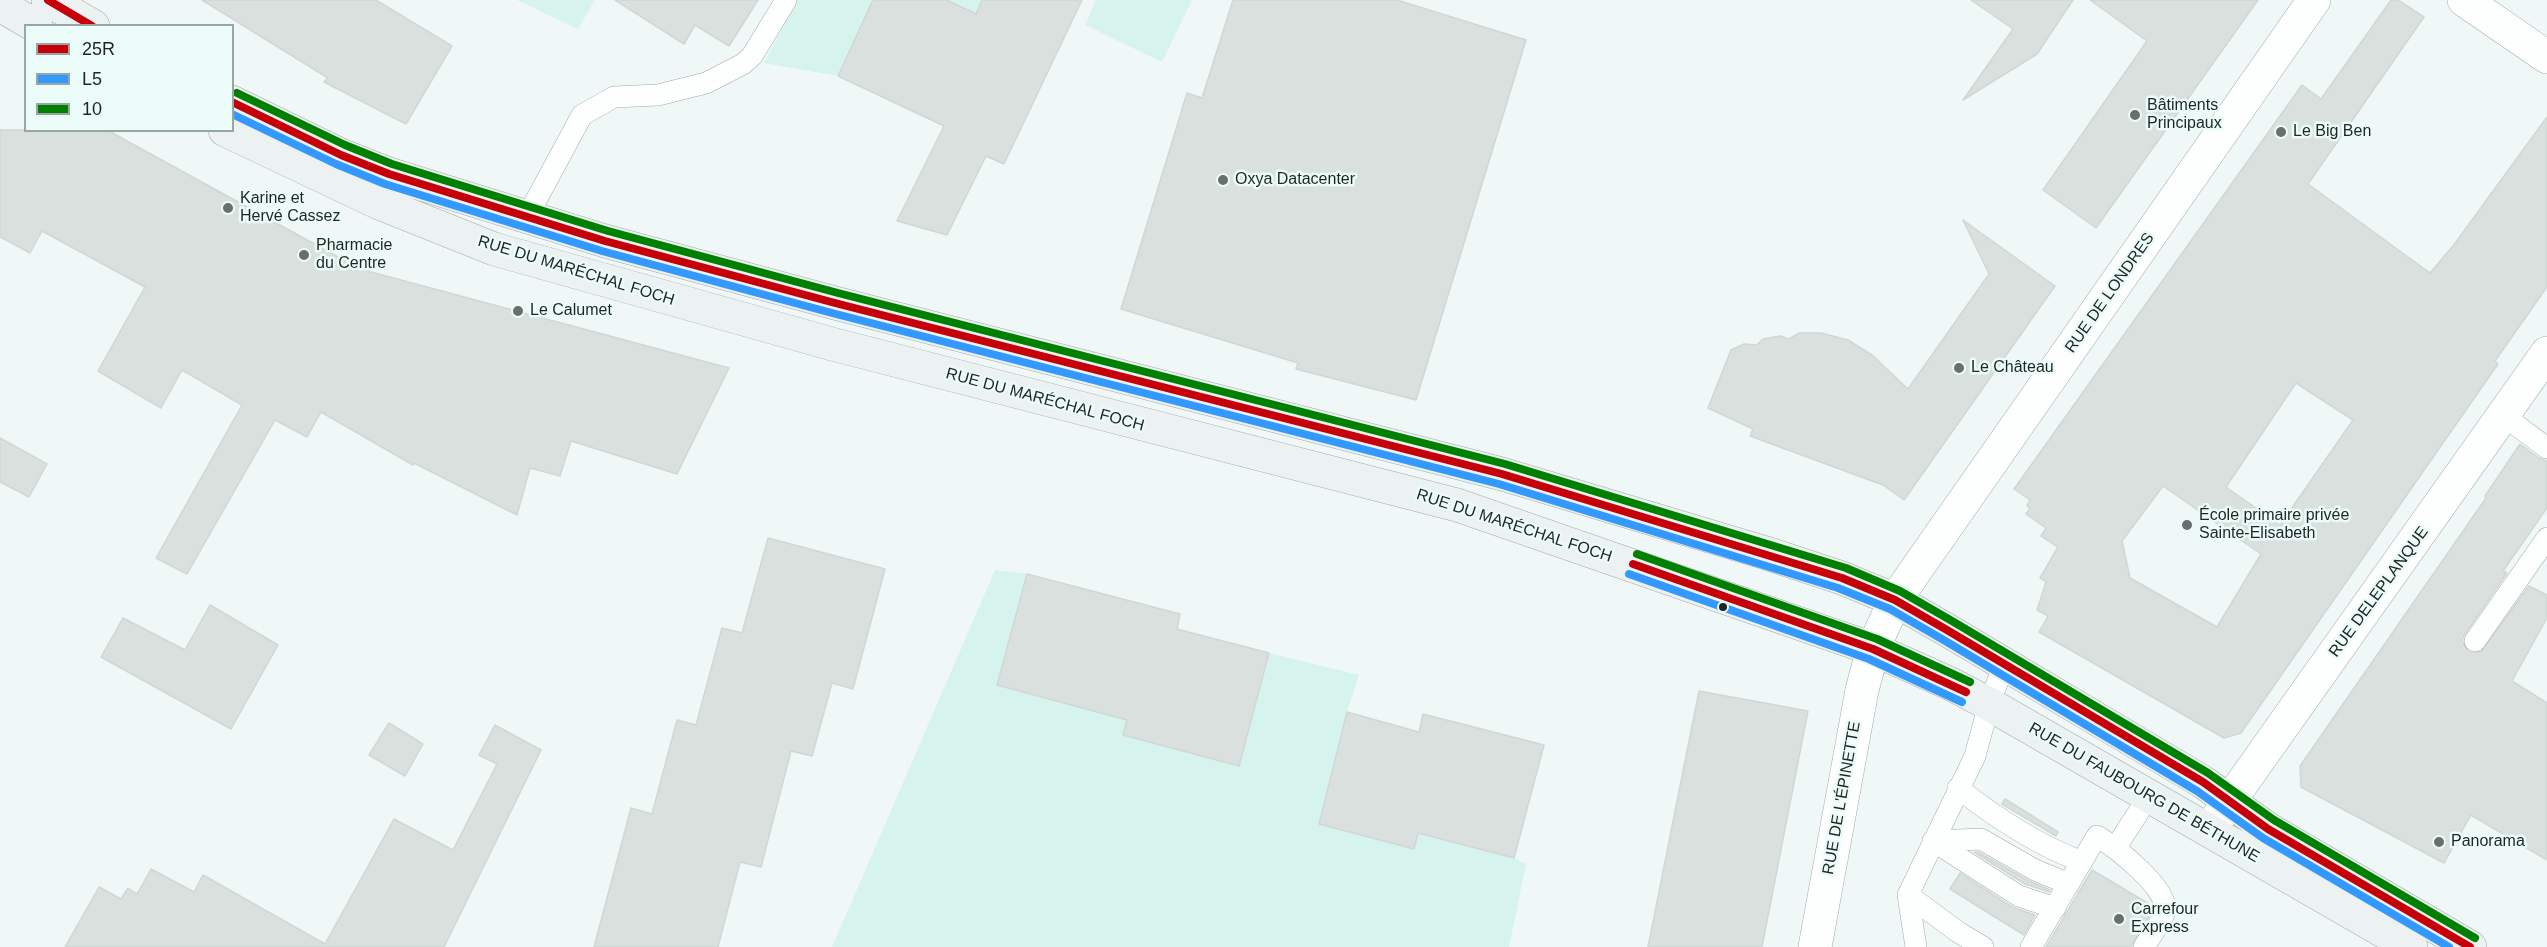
<!DOCTYPE html>
<html>
<head>
<meta charset="utf-8">
<style>
	body { margin:0 }
	#map { position:relative; width:2547px; height:947px; overflow:hidden; background:#eff8f6; font-family:Arial,sans-serif }
	canvas { display:block }
	.legend { position:absolute; left:24px; top:24px; width:210px; height:108px; box-sizing:border-box; background:#ebfcf8; border:2px solid #99a6a3; margin:0; padding:8px 10px; list-style:none; font-size:18px; color:#1f2524 }
	.legend li { display:flex; align-items:center; gap:12px; height:30px }
	.legend b { width:30px; border:2px solid #99a6a3 }
</style>
</head>
<body>
<div id="map">
<canvas width="2547" height="947"></canvas>
<ul class="legend">
<li><b style="height:8px;background:#c5000a"></b>25R</li>
<li><b style="height:8px;background:#39f"></b>L5</li>
<li><b style="height:8px;background:#008001"></b>10</li>
</ul>
</div>
<script>
const ctx = document.querySelector('canvas').getContext('2d');
ctx.lineJoin = 'round';
function fill(path, color) { ctx.fillStyle = color; ctx.fill(path, 'evenodd'); }
function stroke(path, color, width, dash) { ctx.strokeStyle = color; ctx.lineWidth = width; ctx.lineCap = dash ? 'butt' : 'round'; ctx.setLineDash(dash || []); ctx.stroke(path); }
function label(font, color, halo, rows, align = 'center') {
  ctx.font = font + ' Arial,sans-serif'; ctx.lineWidth = 5; ctx.setLineDash([]); ctx.textBaseline = 'middle'; ctx.strokeStyle = halo; ctx.fillStyle = color; for (const [text, x, y, turn = 0] of rows) {
    ctx.save(); ctx.translate(x, y); ctx.rotate((+turn || 0) * Math.PI / 180); ctx.textAlign = isNaN(turn) ? turn : align; if (halo) ctx.strokeText(text, 0, 0); ctx.fillText(text, 0, 0); ctx.restore();
  }
}
fill(new Path2D(`
	M 517,0 L 595,0 L 578,29 Z
	M 797,0 L 873,0 L 838,76 L 764,63 Z
	M 947,0 L 982,0 L 976,14 Z
	M 1096,0 L 1192,0 L 1162,62 L 1085,25 Z
	M 995,570 L 1027,574 L 997,685 L 1127,720 L 1124,735 L 1239,766 L 1269,653 L 1359,675 L 1347,712 L 1319,824 L 1413,849 L 1418,833 L 1514,858 L 1526,864 L 1509,947 L 832,947 Z`), '#d6f4ed');
const building = new Path2D(`
	M 202,0 L 376,0 L 452,46 L 406,124 L 324,82 L 328,78 Z
	M 615,0 L 758,0 L 729,46 L 695,25 L 684,44 Z
	M 873,0 L 947,0 L 976,14 L 982,0 L 1082,0 L 1004,164 L 986,156 L 947,235 L 897,221 L 944,126 L 838,76 Z
	M 1233,0 L 1397,0 L 1526,40 L 1416,400 L 1296,369 L 1298,363 L 1121,309 L 1187,93 L 1202,98 Z
	M 1971,0 L 2073,0 L 2037,54 L 1963,100 L 2013,29 Z
	M 2090,0 L 2258,0 L 2096,228 L 2043,190 L 2147,41 Z
	M 2391,0 L 2398,0 L 2424,17 L 2308,184 L 2430,273 L 2453,246 L 2547,117 L 2547,287 L 2495,361 L 2498,364 L 2241,733 L 2224,738 L 2039,632 L 2048,616 L 2037,610 L 2046,582 L 2040,578 L 2058,547 L 2041,536 L 2046,528 L 2026,514 L 2030,508 L 2027,506 L 2030,500 L 2014,489 L 2302,85 L 2321,99 ZM 2296,383 L 2353,420 L 2280,525 L 2226,487 ZM 2163,486 L 2261,554 L 2217,627 L 2130,578 L 2122,541 Z
	M 0,130 L 107,130 L 360,269 L 729,368 L 677,474 L 571,441 L 560,476 L 530,468 L 517,515 L 414,463 L 413,465 L 321,412 L 307,437 L 275,420 L 187,574 L 156,558 L 242,405 L 182,370 L 161,408 L 98,371 L 145,287 L 42,231 L 30,253 L 0,237 Z
	M 1963,220 L 2055,286 L 1904,500 L 1883,485 L 1750,436 L 1753,429 L 1708,408 L 1731,350 L 1744,344 L 1757,345 L 1763,339 L 1780,336 L 1789,339 L 1799,333 L 1821,333 L 1848,340 L 1872,355 L 1908,389 L 1989,274 Z
	M 0,438 L 47,464 L 29,497 L 0,482 Z
	M 2520,444 L 2539,458 L 2547,461 L 2547,508 L 2503,571 L 2507,573 L 2465,634 L 2462,640 L 2468,652 L 2481,652 L 2529,586 L 2547,595 L 2547,618 L 2512,681 L 2547,703 L 2547,860 L 2471,815 L 2444,863 L 2301,787 L 2300,766 L 2486,498 L 2485,496 Z
	M 768,538 L 885,569 L 853,689 L 832,683 L 812,756 L 791,751 L 761,867 L 740,862 L 718,947 L 594,947 L 631,808 L 652,814 L 677,720 L 696,725 L 722,628 L 742,633 Z
	M 1027,574 L 1180,614 L 1177,629 L 1269,653 L 1239,766 L 1123,735 L 1127,720 L 997,685 Z
	M 210,605 L 278,645 L 231,729 L 101,657 L 123,618 L 185,650 Z
	M 1699,691 L 1808,711 L 1762,947 L 1648,947 Z
	M 1347,712 L 1419,732 L 1423,714 L 1544,745 L 1514,858 L 1418,833 L 1414,849 L 1319,824 Z
	M 389,723 L 423,744 L 405,776 L 369,755 Z
	M 495,725 L 541,750 L 444,947 L 65,947 L 99,887 L 121,899 L 128,888 L 137,894 L 151,869 L 194,892 L 203,875 L 325,944 L 394,819 L 453,850 L 497,764 L 479,755 Z
	M 2005,799 L 2058,832 L 2056,836 L 2002,804 Z
	M 1974,852 L 1978,852 L 2029,881 L 2050,890 L 2049,892 L 2025,884 Z
	M 2092,870 L 2151,905 L 2151,913 L 2131,947 L 2046,947 Z
	M 1960,873 L 2012,907 L 2035,915 L 2024,935 L 1950,889 Z`);
fill(building, '#d9e0de');
stroke(building, '#d0d8d6', 1.5);
const lane = new Path2D(`
	M 527,217 L 582,115 L 614,97 L 658,95 L 706,83 L 743,64 L 752,56 L 786,0
	M 2504,416 L 2547,448
	M 2475,641 L 2547,538
	M 1958,788 C 1997,819 2036,844 2082,862
	M 1933,841 L 1981,839 L 2035,870 L 2069,884
	M 1933,841 L 2019,896 L 2055,908
	M 2116,847 L 2149,796
	M 1908,895 L 1958,932 L 1983,947
	M 1916,947 L 1908,895 L 1975,756 L 1989,704 L 2004,665
	M 2031,947 L 2097,836 C 2115,847 2168,888 2165,910 C 2164,919 2149,938 2144,947`);
const street = new Path2D(`
	M 2464,0 L 2547,57
	M 2209,830 L 2547,353
	M 1815,947 L 1862,690 L 1873,649 L 1895,600 L 2314,0`);
const secondary = new Path2D(`
	M 48,0 L 93,26
	M 0,5 L 36,26
	M 232,102 L 341,155 L 389,174 L 605,241 L 835,303 L 1502,474 L 1766,553 L 1842,578 L 1895,600 L 1947,630 L 2203,782 L 2268,829 L 2470,947
	M 225,130 L 379,203 L 494,249 L 832,344 L 1457,505 L 1873,649 L 1951,684 L 1989,704 L 2411,947`);
stroke(lane, '#a4aaa8', 22);
stroke(street, '#a4aaa8', 34);
stroke(secondary, '#a4aaa8', 34);
stroke(lane, '#fdfefe', 21);
stroke(street, '#fdfefe', 33);
stroke(secondary, '#ecf1f1', 33);
stroke(new Path2D(`
	M 48,0 L 92,26
	M 232,102 L 341,155 L 389,174 L 605,241 L 835,303 L 1502,474 L 1842,578 L 1895,600 L 1947,630 L 2203,782 L 2268,829 L 2470,947
	M 1633,564 L 1873,649 L 1966,692`), '#c5000a', 8);
stroke(new Path2D(`
	M 232,114 L 336,164 L 385,184 L 602,251 L 832,313 L 1499,484 L 1838,588 L 1890,609 L 1942,639 L 2197,791 L 2263,838 L 2449,947
	M 1629,574 L 1869,659 L 1962,702`), '#39f', 8);
stroke(new Path2D(`
	M 237,93 L 345,145 L 392,164 L 608,231 L 838,293 L 1505,464 L 1846,568 L 1900,591 L 1952,621 L 2208,773 L 2274,820 L 2475,938
	M 1637,554 L 1877,639 L 1970,682`), '#008001', 8);
for (const [x, y, r, color] of [
	[2135,115,6,"#686f6e"],
	[2281,132,6,"#686f6e"],
	[1223,180,6,"#686f6e"],
	[228,208,6,"#686f6e"],
	[304,255,6,"#686f6e"],
	[518,311,6,"#686f6e"],
	[1959,368,6,"#686f6e"],
	[2187,525,6,"#686f6e"],
	[1723,607,5,"#1f2524"],
	[2439,842,6,"#686f6e"],
	[2119,919,6,"#686f6e"]
]) { const dot = new Path2D(); dot.arc(x, y, r, 0, 2 * Math.PI); ctx.fillStyle = color; ctx.fill(dot); stroke(dot, '#ebfcf8', 2); }
label('16px', '#1f2524', '#ebfcf8', [
	["Bâtiments",2147,106],
	["Principaux",2147,124],
	["Le Big Ben",2293,132],
	["Oxya Datacenter",1235,180],
	["Karine et",240,199],
	["Hervé Cassez",240,217],
	["Pharmacie",316,246],
	["du Centre",316,264],
	["Le Calumet",530,311],
	["Le Château",1971,368],
	["École primaire privée",2199,516],
	["Sainte-Elisabeth",2199,534],
	["Panorama",2451,842],
	["Carrefour",2131,910],
	["Express",2131,928]
], 'left');
label('16px', '#1f2524', '#ebfcf8', [
	["RUE DU MARÉCHAL FOCH",576,271,17],
	["RUE DE LONDRES",2110,293,-55],
	["RUE DU MARÉCHAL FOCH",1045,400,15],
	["RUE DU MARÉCHAL FOCH",1514,526,18],
	["RUE DELEPLANQUE",2379,592,-54],
	["RUE DU FAUBOURG DE BÉTHUNE",2144,793,30],
	["RUE DE L'ÉPINETTE",1842,798,-80]
]);
</script>
</body>
</html>
